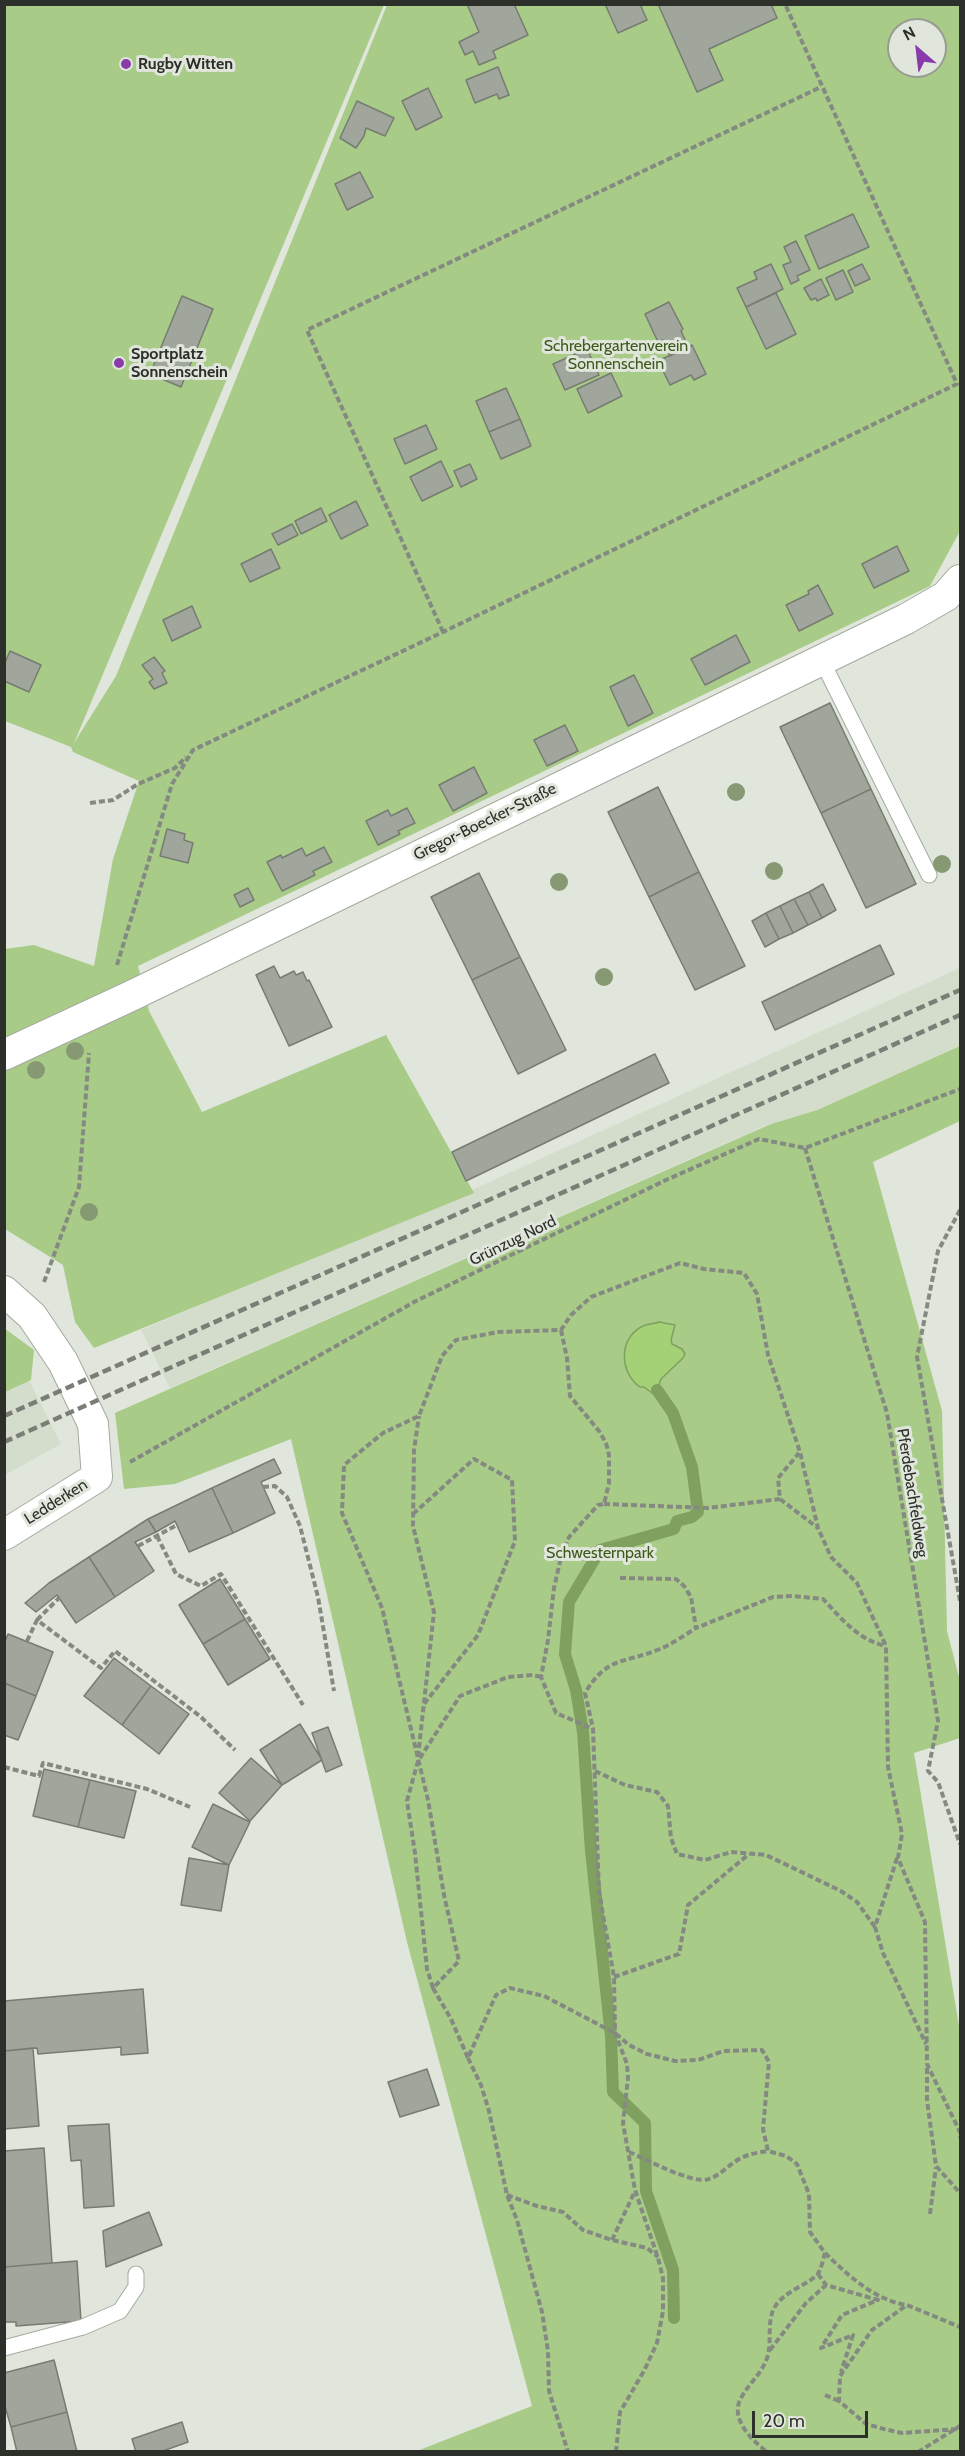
<!DOCTYPE html>
<html>
<head>
<meta charset="utf-8">
<style>
	body { margin:0 }
	#map { position:relative; width:965px; height:2456px; overflow:hidden; background:#e0e6db; font-family:Cabin,sans-serif }
	canvas { display:block }
	.frame { position:absolute; inset:0; border:6px solid #2c2f2a; pointer-events:none }
	.north { position:absolute; left:887px; top:18px; width:60px; height:60px; box-sizing:border-box; background:#e0e6db; border:2px solid #989d94; border-radius:50%; rotate:332deg; font-size:16px; font-weight:700; line-height:24px; text-align:center; color:#2c2f2a }
	.north::after { content:''; display:block; margin:auto; width:21px; height:27px; background:#893bac; clip-path:polygon(50% 0,100% 100%,50% 72%,0 100%) }
	.scale { position:absolute; left:752px; top:2411px; width:116px; height:27px; box-sizing:border-box; border:3px solid #2c2f2a; border-top:0; padding-left:8px; font-size:18px; line-height:21px; white-space:nowrap; color:#2c2f2a; -webkit-text-stroke:4px #e0e6db; paint-order:stroke }
</style>
</head>
<body>
<div id="map">
<canvas width="965" height="2456"></canvas>
<div class="frame"></div>
<div class="north">N</div>
<div class="scale">20 m</div>
</div>
<script>
const ctx = document.querySelector('canvas').getContext('2d');
ctx.lineJoin = 'round';
function fill(path, color) { ctx.fillStyle = color; ctx.fill(path, 'evenodd'); }
function stroke(path, color, width, dash) { ctx.strokeStyle = color; ctx.lineWidth = width; ctx.lineCap = dash ? 'butt' : 'round'; ctx.setLineDash(dash || []); ctx.stroke(path); }
function label(font, color, halo, rows, align = 'center') {
  ctx.font = font + ' Cabin,sans-serif'; ctx.lineWidth = 6; ctx.setLineDash([]); ctx.textBaseline = 'middle'; ctx.strokeStyle = halo; ctx.fillStyle = color; for (const [text, x, y, turn = 0] of rows) {
    ctx.save(); ctx.translate(x, y); ctx.rotate((+turn || 0) * Math.PI / 180); ctx.textAlign = isNaN(turn) ? turn : align; if (halo) ctx.strokeText(text, 0, 0); ctx.fillText(text, 0, 0); ctx.restore();
  }
}
fill(new Path2D(`
	M 960,968 L 960,1046 L 816,1110 L 767,1125 L 170,1388 L 141,1330 L 463,1194 Z
	M 27,1376 L 61,1444 L 5,1475 L 5,1387 Z`), '#d4ddcb');
fill(new Path2D(`
	M 4,5 L 384,5 L 74,743 L 116,676 L 387,5 L 960,5 L 960,531 L 930,586 L 138,966 L 149,1011 L 202,1112 L 386,1035 L 474,1193 L 94,1348 L 75,1322 L 63,1265 L 5,1229 L 5,949 L 34,945 L 94,966 L 113,859 L 139,781 L 73,752 L 71,747 L 5,721 ZM 899,30 L 935,30 L 935,66 L 899,66 Z
	M 960,1046 L 960,1121 L 873,1162 L 942,1411 L 947,1631 L 960,1681 L 960,1738 L 914,1753 L 960,2032 L 960,2451 L 417,2451 L 532,2406 L 407,1942 L 291,1439 L 175,1484 L 124,1489 L 115,1413 L 771,1124 L 817,1110 Z
	M 4,1328 L 34,1350 L 31,1380 L 5,1392 Z`), '#a8cb88');
const water = new Path2D(`
	M 659,1322 L 675,1325 L 671,1340 L 672,1344 L 682,1349 L 685,1354 L 683,1358 L 661,1379 L 657,1390 L 652,1393 L 644,1387 L 640,1387 C 620,1373 618,1340 641,1327 C 646,1324 654,1324 659,1322 Z`);
fill(water, '#a4d176');
stroke(water, '#80a05f', 1.5);
stroke(new Path2D(`
	M 657,1390 L 673,1413 L 692,1467 L 698,1512 L 692,1517 L 677,1521 L 674,1529 L 600,1550 L 569,1602 L 565,1654 L 576,1690 L 583,1732 L 591,1851 L 611,2036 L 613,2092 L 645,2123 L 646,2191 L 673,2270 L 674,2318`), '#80a05f', 12);
const building = new Path2D(`
	M 467,4 L 514,4 L 528,35 L 493,51 L 496,58 L 479,65 L 473,51 L 465,55 L 459,42 L 479,32 Z
	M 605,4 L 640,4 L 647,20 L 618,33 Z
	M 658,4 L 771,4 L 777,18 L 709,49 L 723,80 L 697,92 Z
	M 498,67 L 509,95 L 499,99 L 497,94 L 475,103 L 466,80 Z
	M 428,88 L 442,117 L 416,130 L 402,101 Z
	M 357,101 L 394,118 L 385,136 L 366,128 L 364,136 L 356,148 L 340,138 Z
	M 360,172 L 373,197 L 347,210 L 335,184 Z
	M 853,214 L 869,247 L 819,269 L 805,236 Z
	M 796,241 L 810,270 L 797,276 L 799,280 L 791,284 L 783,265 L 791,262 L 784,247 Z
	M 771,264 L 783,289 L 746,307 L 737,288 L 757,279 L 754,272 Z
	M 862,264 L 870,279 L 855,286 L 848,271 Z
	M 843,270 L 853,292 L 836,300 L 826,278 Z
	M 821,279 L 829,295 L 817,301 L 816,298 L 811,300 L 804,288 Z
	M 776,293 L 796,334 L 766,349 L 746,307 Z
	M 182,296 L 213,309 L 181,387 L 150,374 Z
	M 669,302 L 683,329 L 681,331 L 688,346 L 670,356 L 663,340 L 658,342 L 645,314 Z
	M 692,345 L 706,374 L 694,380 L 691,375 L 670,385 L 658,361 Z
	M 587,349 L 599,375 L 565,390 L 553,364 Z
	M 611,373 L 622,396 L 588,413 L 577,389 Z
	M 506,388 L 520,419 L 489,432 L 476,401 Z
	M 520,419 L 531,446 L 501,459 L 489,432 Z
	M 426,425 L 437,449 L 405,464 L 394,439 Z
	M 441,461 L 453,486 L 422,501 L 410,477 Z
	M 470,464 L 477,479 L 461,487 L 454,471 Z
	M 356,501 L 368,525 L 341,539 L 329,515 Z
	M 321,508 L 327,521 L 301,534 L 295,521 Z
	M 292,524 L 298,535 L 278,545 L 272,534 Z
	M 897,546 L 909,571 L 874,588 L 862,564 Z
	M 271,549 L 280,568 L 250,582 L 241,564 Z
	M 818,585 L 833,614 L 799,631 L 786,605 L 809,594 L 808,591 Z
	M 192,606 L 201,627 L 172,641 L 163,620 Z
	M 736,635 L 750,662 L 705,685 L 691,659 Z
	M 10,651 L 41,665 L 29,692 L 4,681 L 4,665 Z
	M 154,657 L 165,671 L 162,673 L 167,683 L 154,689 L 149,682 L 153,679 L 142,665 Z
	M 634,675 L 653,713 L 628,726 L 610,687 Z
	M 830,703 L 871,789 L 821,813 L 780,727 Z
	M 565,725 L 578,751 L 547,766 L 534,740 Z
	M 474,767 L 487,793 L 453,811 L 439,785 Z
	M 658,787 L 699,872 L 649,897 L 608,812 Z
	M 871,789 L 916,884 L 866,908 L 821,813 Z
	M 407,808 L 415,823 L 398,831 L 400,834 L 378,845 L 366,821 L 388,810 L 391,816 Z
	M 167,829 L 185,834 L 184,840 L 193,843 L 188,863 L 160,856 Z
	M 324,847 L 332,862 L 313,871 L 315,875 L 282,891 L 267,862 L 281,855 L 282,858 L 302,848 L 306,856 Z
	M 699,872 L 745,966 L 695,990 L 649,897 Z
	M 479,873 L 520,957 L 472,980 L 431,897 Z
	M 823,884 L 836,910 L 822,918 L 809,892 Z
	M 248,888 L 254,900 L 240,907 L 234,895 Z
	M 809,892 L 822,918 L 808,925 L 794,899 Z
	M 794,899 L 808,925 L 793,933 L 780,906 Z
	M 780,906 L 793,933 L 779,939 L 766,913 Z
	M 766,913 L 779,939 L 765,947 L 752,921 Z
	M 880,945 L 894,974 L 775,1030 L 762,1002 Z
	M 520,957 L 566,1050 L 518,1074 L 472,980 Z
	M 274,966 L 280,978 L 294,971 L 296,975 L 303,972 L 307,981 L 309,980 L 332,1027 L 289,1046 L 256,975 Z
	M 655,1054 L 669,1083 L 466,1181 L 452,1152 Z
	M 274,1459 L 281,1473 L 261,1482 L 275,1513 L 233,1533 L 212,1488 Z
	M 212,1488 L 233,1533 L 189,1552 L 175,1521 L 156,1532 L 148,1519 Z
	M 148,1519 L 156,1532 L 135,1542 L 154,1571 L 115,1597 L 89,1557 Z
	M 89,1557 L 115,1597 L 76,1623 L 57,1595 L 36,1612 L 25,1603 L 49,1583 Z
	M 220,1579 L 245,1619 L 203,1644 L 179,1605 Z
	M 245,1619 L 270,1659 L 228,1685 L 203,1644 Z
	M 8,1634 L 53,1652 L 36,1696 L 4,1683 L 4,1644 Z
	M 114,1658 L 151,1686 L 122,1725 L 84,1696 Z
	M 4,1683 L 36,1696 L 18,1740 L 4,1735 Z
	M 151,1686 L 189,1714 L 159,1754 L 122,1725 Z
	M 300,1724 L 322,1760 L 282,1785 L 260,1750 Z
	M 328,1727 L 342,1765 L 326,1772 L 312,1733 Z
	M 251,1758 L 282,1785 L 250,1821 L 219,1793 Z
	M 44,1769 L 90,1780 L 78,1827 L 33,1816 Z
	M 90,1780 L 136,1791 L 124,1838 L 78,1827 Z
	M 213,1804 L 250,1822 L 229,1865 L 192,1847 Z
	M 189,1858 L 229,1865 L 221,1911 L 181,1905 Z
	M 143,1989 L 148,2053 L 121,2055 L 121,2047 L 38,2054 L 37,2048 L 4,2051 L 4,2001 Z
	M 33,2048 L 39,2126 L 4,2129 L 4,2051 Z
	M 427,2069 L 439,2105 L 400,2117 L 388,2082 Z
	M 109,2124 L 114,2206 L 84,2208 L 81,2160 L 71,2161 L 68,2126 Z
	M 44,2148 L 52,2263 L 4,2267 L 4,2151 Z
	M 149,2212 L 162,2245 L 106,2267 L 103,2231 Z
	M 77,2261 L 81,2321 L 16,2326 L 16,2322 L 4,2322 L 4,2267 Z
	M 54,2360 L 67,2412 L 11,2427 L 4,2403 L 4,2373 Z
	M 67,2412 L 77,2452 L 17,2452 L 11,2427 Z
	M 182,2422 L 188,2442 L 160,2452 L 136,2452 L 132,2439 Z`);
fill(building, '#a0a69b');
stroke(building, '#777c72', 1.5);
const service = new Path2D(`
	M 821,659 L 929,875
	M 4,2348 L 83,2327 L 120,2311 L 136,2287 L 136,2274`);
const minor = new Path2D(`
	M 4,1055 L 133,995 L 906,619 L 946,596 L 960,580
	M 4,1291 L 32,1316 L 63,1362 L 93,1424 L 97,1477 L 4,1535`);
stroke(service, '#a4aa9f', 17);
stroke(minor, '#a4aa9f', 32);
stroke(new Path2D(`
	M 443,632 L 307,330 L 821,87
	M 90,803 L 113,800 L 138,784 L 175,768 L 186,757
	M 117,965 L 172,784 L 193,750 L 443,632 L 957,384 L 785,4
	M 805,1148 L 887,1413 L 938,1721 L 928,1771 L 938,1782 L 960,1844
	M 960,1210 L 938,1251 L 917,1357 L 960,1601
	M 44,1282 L 79,1187 L 89,1053
	M 561,1330 L 567,1358 L 570,1396 L 599,1431 L 606,1443 L 609,1455 L 609,1483 L 604,1504 L 598,1505 L 569,1537 L 561,1557 L 554,1588 L 548,1640 L 541,1677 L 556,1713 L 593,1729
	M 130,1462 L 416,1301 L 666,1180 L 759,1139 L 805,1148 L 960,1089
	M 263,1487 L 275,1486 L 287,1497 L 300,1526 L 318,1597 L 334,1691
	M 780,1499 L 818,1528
	M 604,1504 L 708,1508 L 780,1499 L 778,1478 L 799,1453
	M 413,1514 L 474,1459 L 512,1480 L 515,1541 L 478,1635 L 424,1704
	M 157,1536 L 176,1574 L 201,1586 L 221,1574 L 303,1705
	M 138,1546 L 177,1525
	M 620,1578 L 676,1579 L 684,1586 L 691,1597 L 696,1628 L 773,1597 L 793,1596 L 823,1599 C 842,1619 858,1640 886,1646
	M 37,1620 L 59,1598
	M 27,1641 L 37,1620 L 101,1668 L 115,1651 L 201,1717 L 235,1750
	M 541,1677 L 533,1675 L 508,1677 L 460,1696 L 418,1761 L 407,1801 L 415,1853 L 427,1969 L 433,1988 L 459,1961 L 444,1895 L 428,1800 L 382,1608 L 342,1513 L 344,1465 L 383,1433 L 419,1416 L 442,1356 L 456,1340 L 498,1332 L 561,1330 L 571,1315 L 591,1297 L 680,1263 L 704,1269 L 744,1273 L 757,1294 L 768,1355 L 800,1452 L 818,1528 L 831,1557 L 857,1583 L 886,1646 L 888,1767 L 902,1834 L 898,1858 L 925,1922 L 927,2064 L 960,2132 L 960,2138
	M 418,1757 L 434,1612 L 413,1526 L 414,1450 L 419,1416
	M 4,1767 L 39,1776 L 43,1763 L 147,1789 L 190,1807
	M 595,1771 L 625,1785 L 657,1792 L 668,1806 L 671,1838 L 677,1854 L 705,1860 L 731,1852 L 766,1855 L 841,1891 L 857,1902 L 875,1927
	M 897,1858 L 875,1927 L 883,1953 L 926,2044
	M 614,1977 L 679,1954 L 688,1905 L 749,1854
	M 433,1988 L 451,2019 L 468,2058 L 496,1995 L 510,1988 L 544,1996 L 615,2033 L 629,2045 L 647,2054 L 675,2061 L 698,2060 L 724,2051 L 762,2050 L 769,2062 L 763,2129 L 768,2151 L 786,2156 L 797,2164 L 809,2194 L 810,2232 L 825,2253 C 823,2260 821,2270 817,2275 C 805,2286 786,2291 776,2305 C 766,2320 772,2339 768,2355 C 763,2373 749,2383 741,2398 C 729,2419 753,2441 767,2452
	M 468,2058 L 481,2085 L 489,2111 L 507,2195 L 517,2220 L 542,2312 L 548,2351 L 549,2391 L 568,2452
	M 927,2068 L 927,2100 L 936,2166 L 960,2193
	M 629,2152 C 646,2159 693,2185 709,2179 C 720,2175 727,2167 736,2161 C 746,2154 757,2153 768,2151
	M 507,2195 L 537,2206 L 563,2212 L 583,2230 L 612,2240 L 647,2248 L 658,2257
	M 930,2214 L 936,2167
	M 612,2240 L 635,2191
	M 825,2253 C 849,2276 873,2299 906,2305
	M 818,2274 L 826,2285 L 878,2300 L 842,2315 L 821,2348 L 853,2335 L 841,2372
	M 770,2350 L 806,2303 L 826,2285
	M 825,2395 L 839,2401
	M 957,2429 L 902,2433 L 884,2429 L 866,2424 L 839,2401 L 840,2376 L 872,2330 L 907,2305 L 960,2327
	M 616,2452 L 620,2412 L 644,2371 L 657,2343 L 663,2311 L 663,2278 L 658,2258 L 635,2190 L 623,2123 L 628,2078 L 627,2064 L 615,2033 L 614,1977 L 599,1892 L 593,1729 L 585,1693 C 608,1655 624,1664 660,1649 C 672,1644 685,1635 696,1628
	M 918,2452 L 960,2426`), '#848981', 4, [6, 3]);
stroke(service, '#fff', 15);
stroke(minor, '#fff', 30);
stroke(new Path2D(`
	M 4,1416 L 960,990
	M 4,1442 L 960,1015`), '#7a7e77', 4.5, [9, 4.5]);
ctx.fillStyle = '#869972';
for (const [x, y] of [
	[736,792],
	[942,864],
	[774,871],
	[559,882],
	[604,977],
	[75,1051],
	[36,1070],
	[89,1212]
]) { ctx.beginPath(); ctx.arc(x, y, 9, 0, 2 * Math.PI); ctx.fill(); }
for (const [x, y, r, color] of [
	[126,64,6,"#893bac"],
	[119,363,6,"#893bac"]
]) { const dot = new Path2D(); dot.arc(x, y, r, 0, 2 * Math.PI); ctx.fillStyle = color; ctx.fill(dot); stroke(dot, '#e0e6db', 2); }
label('bold 16px', '#2c2f2a', '#e0e6db', [
	["Rugby Witten",138,64],
	["Sportplatz",131,354],
	["Sonnenschein",131,372]
], 'left');
label('16px', '#3d5a1c', '#e0e6db', [
	["Schrebergartenverein",616,346],
	["Sonnenschein",616,364],
	["Schwesternpark",600,1553]
]);
label('16px', '#2c2f2a', '#e0e6db', [
	["Gregor-Boecker-Straße",485,822,-26],
	["Grünzug Nord",513,1241,-26],
	["Pferdebachfeldweg",912,1493,81],
	["Ledderken",56,1502,-32]
]);
</script>
</body>
</html>
